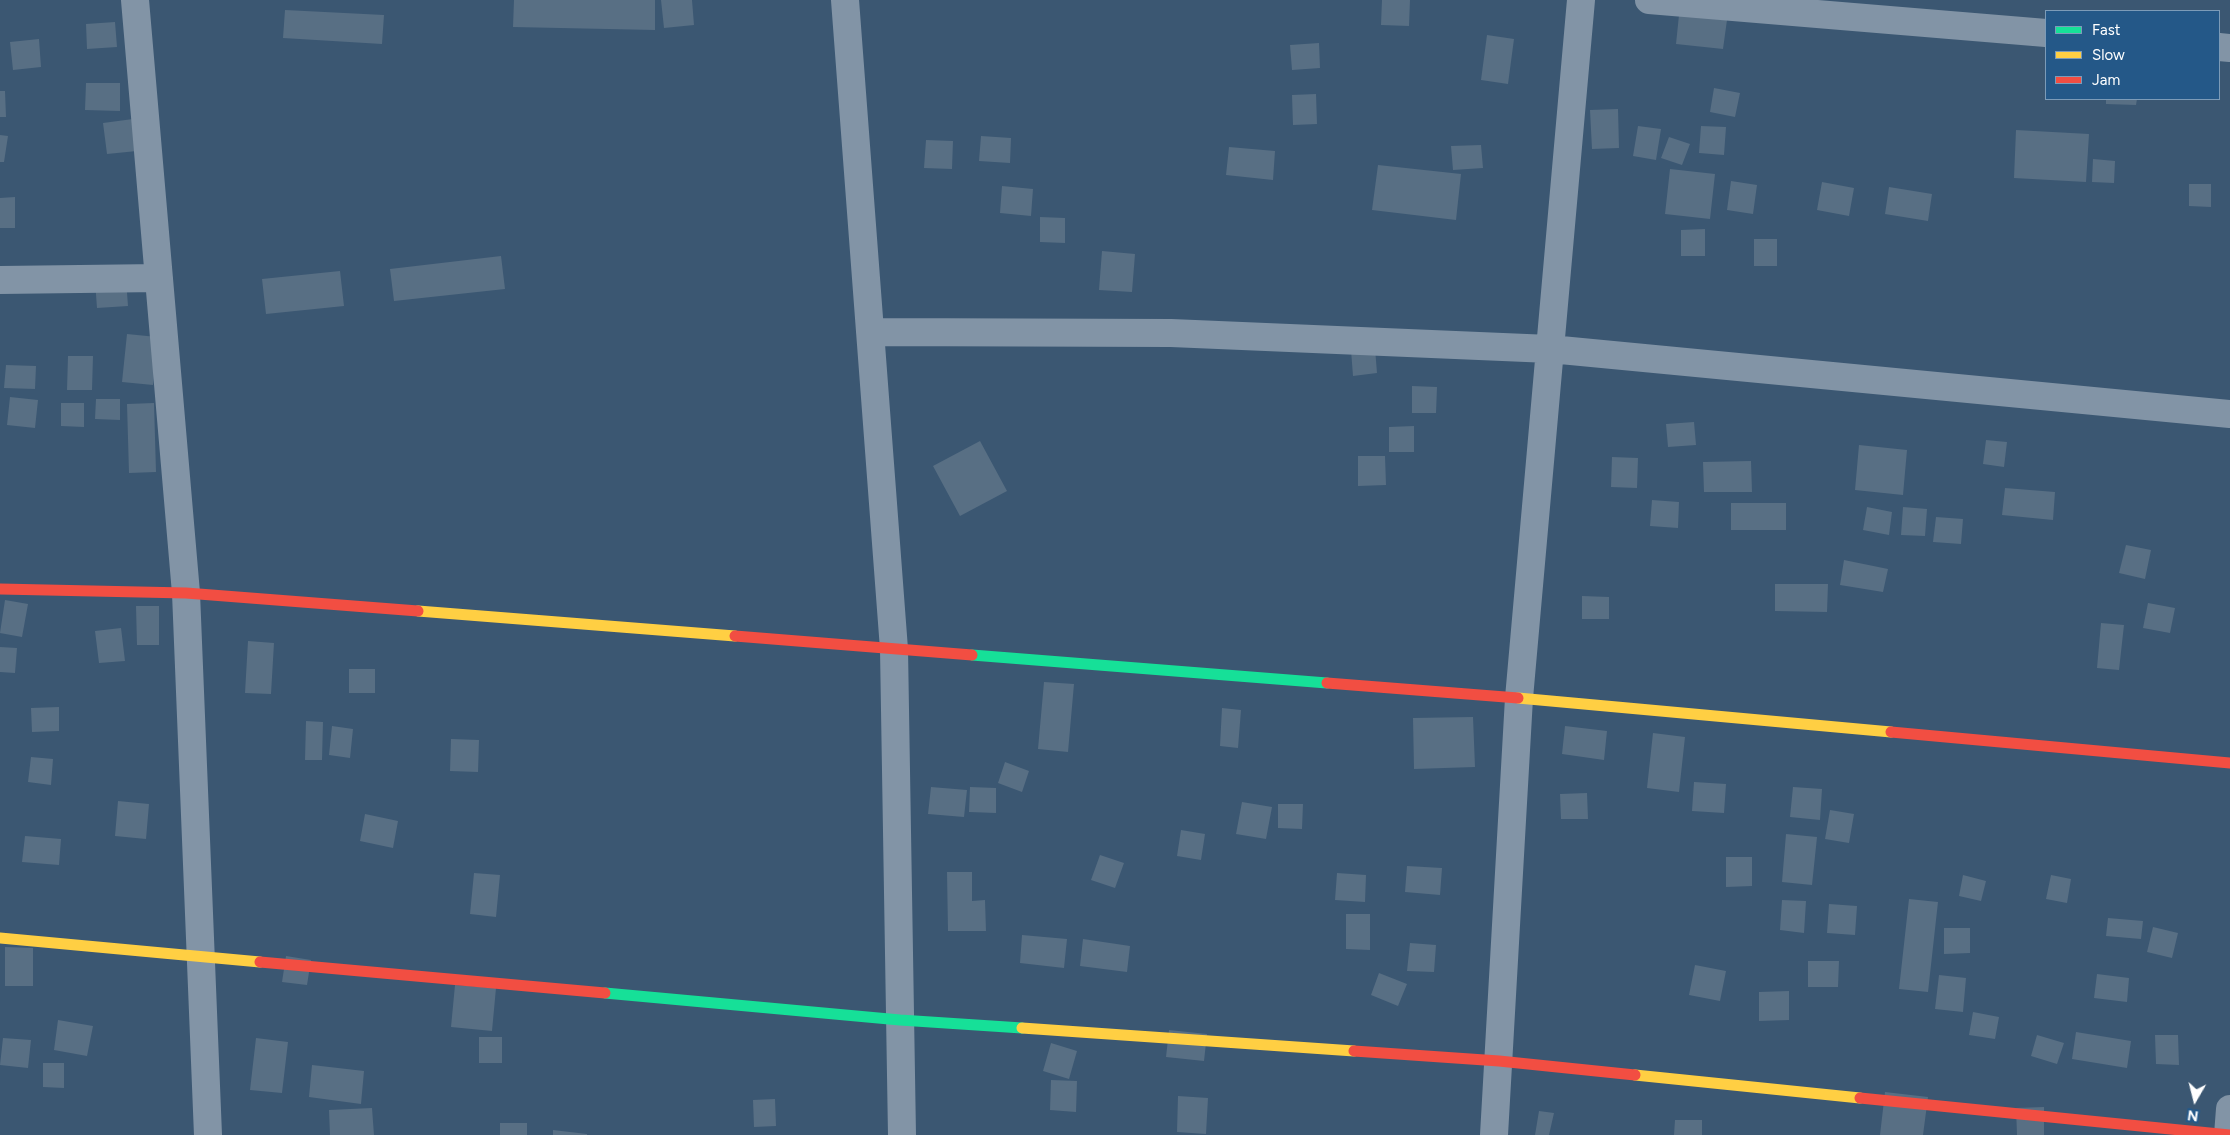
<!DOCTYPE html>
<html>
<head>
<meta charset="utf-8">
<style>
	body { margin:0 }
	#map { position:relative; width:2230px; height:1135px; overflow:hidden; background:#3b5772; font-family:Figtree,sans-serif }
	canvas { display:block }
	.legend { position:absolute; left:2045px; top:10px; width:175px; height:90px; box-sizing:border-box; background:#245888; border:1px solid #7c9bb8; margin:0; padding:6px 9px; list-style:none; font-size:15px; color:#fff }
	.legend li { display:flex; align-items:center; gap:10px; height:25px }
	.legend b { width:25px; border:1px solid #7c9bb8 }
	.north { position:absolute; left:2170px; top:1075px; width:50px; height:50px; -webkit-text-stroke:4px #245888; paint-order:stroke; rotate:188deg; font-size:14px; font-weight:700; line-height:20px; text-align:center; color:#fff }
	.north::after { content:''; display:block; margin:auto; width:18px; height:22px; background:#fff; clip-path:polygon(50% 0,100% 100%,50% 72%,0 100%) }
</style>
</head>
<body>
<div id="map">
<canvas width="2230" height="1135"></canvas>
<ul class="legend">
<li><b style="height:6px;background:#16e098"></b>Fast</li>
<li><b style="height:6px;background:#ffcf43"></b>Slow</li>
<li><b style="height:6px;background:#f24e42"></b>Jam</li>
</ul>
<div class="north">N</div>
</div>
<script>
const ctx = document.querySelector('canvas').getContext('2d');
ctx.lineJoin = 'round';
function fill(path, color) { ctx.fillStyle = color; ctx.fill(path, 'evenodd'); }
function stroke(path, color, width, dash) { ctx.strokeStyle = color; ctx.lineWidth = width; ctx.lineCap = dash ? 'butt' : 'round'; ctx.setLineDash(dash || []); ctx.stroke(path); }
fill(new Path2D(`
	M 514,0 L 655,0 L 655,30 L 513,27 Z
	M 661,0 L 692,0 L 694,25 L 664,28 Z
	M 1382,0 L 1410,0 L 1409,26 L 1381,25 Z
	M 285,10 L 384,15 L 382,44 L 283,38 Z
	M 1679,15 L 1727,20 L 1723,49 L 1676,44 Z
	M 115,22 L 117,47 L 87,49 L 86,24 Z
	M 1487,35 L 1514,39 L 1508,84 L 1481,80 Z
	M 39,39 L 41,67 L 13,70 L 10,42 Z
	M 1319,43 L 1320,68 L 1292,70 L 1290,45 Z
	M 86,83 L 120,83 L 120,111 L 85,110 Z
	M 1714,88 L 1740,93 L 1735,117 L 1710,112 Z
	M 0,91 L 5,91 L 6,117 L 0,117 Z
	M 1316,94 L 1317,124 L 1293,125 L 1292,95 Z
	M 2106,99 L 2137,99 L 2136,105 L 2106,104 Z
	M 1618,109 L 1619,148 L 1592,149 L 1590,110 Z
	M 133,119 L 137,151 L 107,154 L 103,123 Z
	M 1638,126 L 1661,129 L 1656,160 L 1633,156 Z
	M 1701,126 L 1726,127 L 1724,155 L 1699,153 Z
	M 2016,130 L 2089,134 L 2086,182 L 2014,178 Z
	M 0,135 L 8,136 L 4,162 L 0,162 Z
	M 981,136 L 1011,138 L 1010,163 L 979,161 Z
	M 1669,137 L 1690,144 L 1682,165 L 1661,158 Z
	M 926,140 L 953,141 L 952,169 L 924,168 Z
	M 1481,145 L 1483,168 L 1453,170 L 1451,146 Z
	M 1229,147 L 1275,151 L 1273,180 L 1226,175 Z
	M 2093,159 L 2115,161 L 2114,183 L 2092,182 Z
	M 1378,165 L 1461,174 L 1456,220 L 1372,210 Z
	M 1670,169 L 1715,174 L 1710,219 L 1665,214 Z
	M 1731,181 L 1757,185 L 1753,214 L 1727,210 Z
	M 1822,182 L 1854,188 L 1849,216 L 1817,210 Z
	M 2189,184 L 2211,184 L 2211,207 L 2189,206 Z
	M 1002,186 L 1033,189 L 1031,216 L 1000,213 Z
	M 1889,187 L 1932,194 L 1928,221 L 1885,214 Z
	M 15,197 L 15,228 L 0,228 L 0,198 Z
	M 1040,217 L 1065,218 L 1065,243 L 1040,242 Z
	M 1705,229 L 1705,256 L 1681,256 L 1681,230 Z
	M 1754,239 L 1777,239 L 1777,266 L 1754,266 Z
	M 1102,251 L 1135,254 L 1132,292 L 1099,290 Z
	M 501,256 L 505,289 L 394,301 L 390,269 Z
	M 340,271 L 344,306 L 266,314 L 262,279 Z
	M 126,279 L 128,306 L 97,308 L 95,281 Z
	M 127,334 L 157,337 L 153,385 L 122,382 Z
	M 1375,348 L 1377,373 L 1353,376 L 1351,350 Z
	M 68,356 L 93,356 L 92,390 L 67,390 Z
	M 6,365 L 36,366 L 35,389 L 4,388 Z
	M 1412,386 L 1437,387 L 1436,413 L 1412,413 Z
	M 10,397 L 38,400 L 35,428 L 7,425 Z
	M 96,399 L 120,399 L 120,420 L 95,419 Z
	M 61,403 L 84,403 L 84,427 L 61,426 Z
	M 154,403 L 156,472 L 129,473 L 127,404 Z
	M 1694,422 L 1696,445 L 1668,447 L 1666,424 Z
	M 1414,426 L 1414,452 L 1389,452 L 1389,427 Z
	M 1986,440 L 2007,442 L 2004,467 L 1983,464 Z
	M 980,441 L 1007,491 L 960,516 L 933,466 Z
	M 1859,445 L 1907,450 L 1903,495 L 1855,490 Z
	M 1358,456 L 1385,456 L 1386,485 L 1358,486 Z
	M 1612,457 L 1638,458 L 1637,488 L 1611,487 Z
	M 1751,461 L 1752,492 L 1704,492 L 1703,462 Z
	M 2005,488 L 2055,492 L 2053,520 L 2002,515 Z
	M 1652,500 L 1679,502 L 1678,528 L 1650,526 Z
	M 1731,503 L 1786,503 L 1786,530 L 1731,530 Z
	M 1867,507 L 1892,512 L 1889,535 L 1863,530 Z
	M 1903,507 L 1927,509 L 1925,536 L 1901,535 Z
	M 1936,517 L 1963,519 L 1961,544 L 1933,542 Z
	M 2126,545 L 2151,550 L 2145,579 L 2119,573 Z
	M 1844,560 L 1888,569 L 1883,592 L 1840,585 Z
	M 1775,584 L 1828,584 L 1827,612 L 1775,611 Z
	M 1582,596 L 1609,597 L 1609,619 L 1582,619 Z
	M 5,600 L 28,604 L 22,637 L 0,633 Z
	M 2148,603 L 2175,608 L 2170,633 L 2143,628 Z
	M 136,606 L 159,606 L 159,645 L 137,645 Z
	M 2101,623 L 2124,625 L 2119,670 L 2097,668 Z
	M 121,628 L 125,661 L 99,663 L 95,631 Z
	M 248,641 L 274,643 L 271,694 L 245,693 Z
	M 0,647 L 17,648 L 15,673 L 0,672 Z
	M 349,669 L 375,669 L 375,693 L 349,693 Z
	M 1044,682 L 1074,684 L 1068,752 L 1038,749 Z
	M 59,707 L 59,731 L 32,732 L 31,708 Z
	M 1222,708 L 1241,710 L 1238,748 L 1220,746 Z
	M 1473,717 L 1475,767 L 1414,769 L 1413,718 Z
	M 306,721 L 323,722 L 322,760 L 305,760 Z
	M 332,726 L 353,729 L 350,758 L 329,755 Z
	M 1565,726 L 1607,731 L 1604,760 L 1562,754 Z
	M 1653,733 L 1685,737 L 1679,792 L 1647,788 Z
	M 451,739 L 479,740 L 478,772 L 450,771 Z
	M 31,757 L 53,759 L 51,785 L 28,782 Z
	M 1005,762 L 1029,771 L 1022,792 L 998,783 Z
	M 1694,782 L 1726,784 L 1724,813 L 1692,811 Z
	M 931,787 L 967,790 L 964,817 L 928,814 Z
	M 970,787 L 996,788 L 996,813 L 969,812 Z
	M 1793,787 L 1822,789 L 1820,820 L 1790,817 Z
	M 1587,793 L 1588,819 L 1561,819 L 1560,794 Z
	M 118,801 L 149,804 L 146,839 L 115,836 Z
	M 1242,802 L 1272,807 L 1266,839 L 1236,834 Z
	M 1278,804 L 1303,804 L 1302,829 L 1278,828 Z
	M 1830,810 L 1854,814 L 1849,843 L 1825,839 Z
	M 365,814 L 398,821 L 393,848 L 360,841 Z
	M 1181,830 L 1205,834 L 1201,860 L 1177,856 Z
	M 1786,834 L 1817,837 L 1812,885 L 1782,882 Z
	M 25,836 L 61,839 L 59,865 L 22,862 Z
	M 1100,855 L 1124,863 L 1115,888 L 1091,880 Z
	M 1726,857 L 1752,857 L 1752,886 L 1726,887 Z
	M 1407,866 L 1442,868 L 1440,895 L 1405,892 Z
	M 947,872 L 972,872 L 972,901 L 985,900 L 986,931 L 948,931 Z
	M 474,873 L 500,875 L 496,917 L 470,914 Z
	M 1337,873 L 1366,875 L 1365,902 L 1335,900 Z
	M 1963,875 L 1986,881 L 1981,901 L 1959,896 Z
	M 2051,875 L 2071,879 L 2067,903 L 2046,899 Z
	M 1909,899 L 1938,902 L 1928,992 L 1899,989 Z
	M 1782,900 L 1806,901 L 1804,933 L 1780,930 Z
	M 1829,904 L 1857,906 L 1855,935 L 1827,933 Z
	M 1346,914 L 1370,914 L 1370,950 L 1346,949 Z
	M 2108,918 L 2143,921 L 2141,939 L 2106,936 Z
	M 2153,927 L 2178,933 L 2172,958 L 2147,952 Z
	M 1944,928 L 1970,928 L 1970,953 L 1944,954 Z
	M 1022,935 L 1067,939 L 1064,968 L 1020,963 Z
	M 1083,939 L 1130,946 L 1127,972 L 1080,966 Z
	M 1410,943 L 1436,945 L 1434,972 L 1407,971 Z
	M 5,947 L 33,948 L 33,986 L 5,986 Z
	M 286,956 L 311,960 L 307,985 L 282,982 Z
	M 1808,961 L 1839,961 L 1838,987 L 1808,987 Z
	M 1695,965 L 1726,971 L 1720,1001 L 1689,995 Z
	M 1379,973 L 1407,984 L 1398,1006 L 1371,995 Z
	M 2097,974 L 2129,978 L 2127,1002 L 2094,998 Z
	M 1939,975 L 1966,978 L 1963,1012 L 1935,1009 Z
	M 455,985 L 496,988 L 492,1031 L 451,1027 Z
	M 1789,991 L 1789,1020 L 1759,1021 L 1759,992 Z
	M 1973,1012 L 1999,1017 L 1995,1039 L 1969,1035 Z
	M 58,1020 L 93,1026 L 87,1056 L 54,1050 Z
	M 1169,1030 L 1207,1034 L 1204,1061 L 1166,1057 Z
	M 2076,1032 L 2131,1041 L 2127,1068 L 2072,1059 Z
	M 2037,1035 L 2064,1043 L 2057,1064 L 2031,1056 Z
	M 2155,1035 L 2178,1035 L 2179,1065 L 2156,1064 Z
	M 479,1037 L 502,1037 L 502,1063 L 479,1063 Z
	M 3,1038 L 31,1040 L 28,1068 L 0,1065 Z
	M 256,1038 L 288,1042 L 282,1093 L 250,1090 Z
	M 1051,1043 L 1077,1051 L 1069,1079 L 1043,1071 Z
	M 43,1063 L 64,1063 L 64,1088 L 43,1087 Z
	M 312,1065 L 364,1071 L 361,1104 L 309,1097 Z
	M 1051,1080 L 1077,1081 L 1076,1112 L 1050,1110 Z
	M 1885,1092 L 1928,1097 L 1923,1135 L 1880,1135 Z
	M 1178,1096 L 1208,1098 L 1206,1134 L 1177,1132 Z
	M 775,1099 L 776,1126 L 754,1127 L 753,1100 Z
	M 2044,1107 L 2044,1135 L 2017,1135 L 2016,1108 Z
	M 372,1108 L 374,1135 L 330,1135 L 329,1110 Z
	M 1539,1111 L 1554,1113 L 1549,1135 L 1535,1135 Z
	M 1675,1120 L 1702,1120 L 1702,1135 L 1674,1135 Z
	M 500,1123 L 527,1123 L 527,1135 L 500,1135 Z
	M 553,1130 L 587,1134 L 587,1135 L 553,1135 Z`), '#586f84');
stroke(new Path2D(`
	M 135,0 L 186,593 L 208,1135
	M 845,0 L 894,649 L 902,1135
	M 1649,0 L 2046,33
	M 2219,47 L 2230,48
	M 0,280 L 159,278
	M 870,332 L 1171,333 L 1550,349 L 2230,414
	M 1494,1135 L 1519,698 L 1581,0
	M 2228,1135 L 2230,1109`), '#8294a6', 28);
stroke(new Path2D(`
	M 972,655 L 1327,683
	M 605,993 L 900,1020 L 1022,1028`), '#16e098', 11);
stroke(new Path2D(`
	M 418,611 L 735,636
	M 1518,698 L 1891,732
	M 0,938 L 260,962
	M 1022,1028 L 1354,1051
	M 1635,1075 L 1860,1098`), '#ffcf43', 11);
stroke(new Path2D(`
	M 0,589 L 186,593 L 418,611
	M 735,636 L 972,655
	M 1327,683 L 1518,698
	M 1891,732 L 2230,763
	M 260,962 L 605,993
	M 1354,1051 L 1499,1061 L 1635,1075
	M 1860,1098 L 2230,1135`), '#f24e42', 11);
</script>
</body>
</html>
